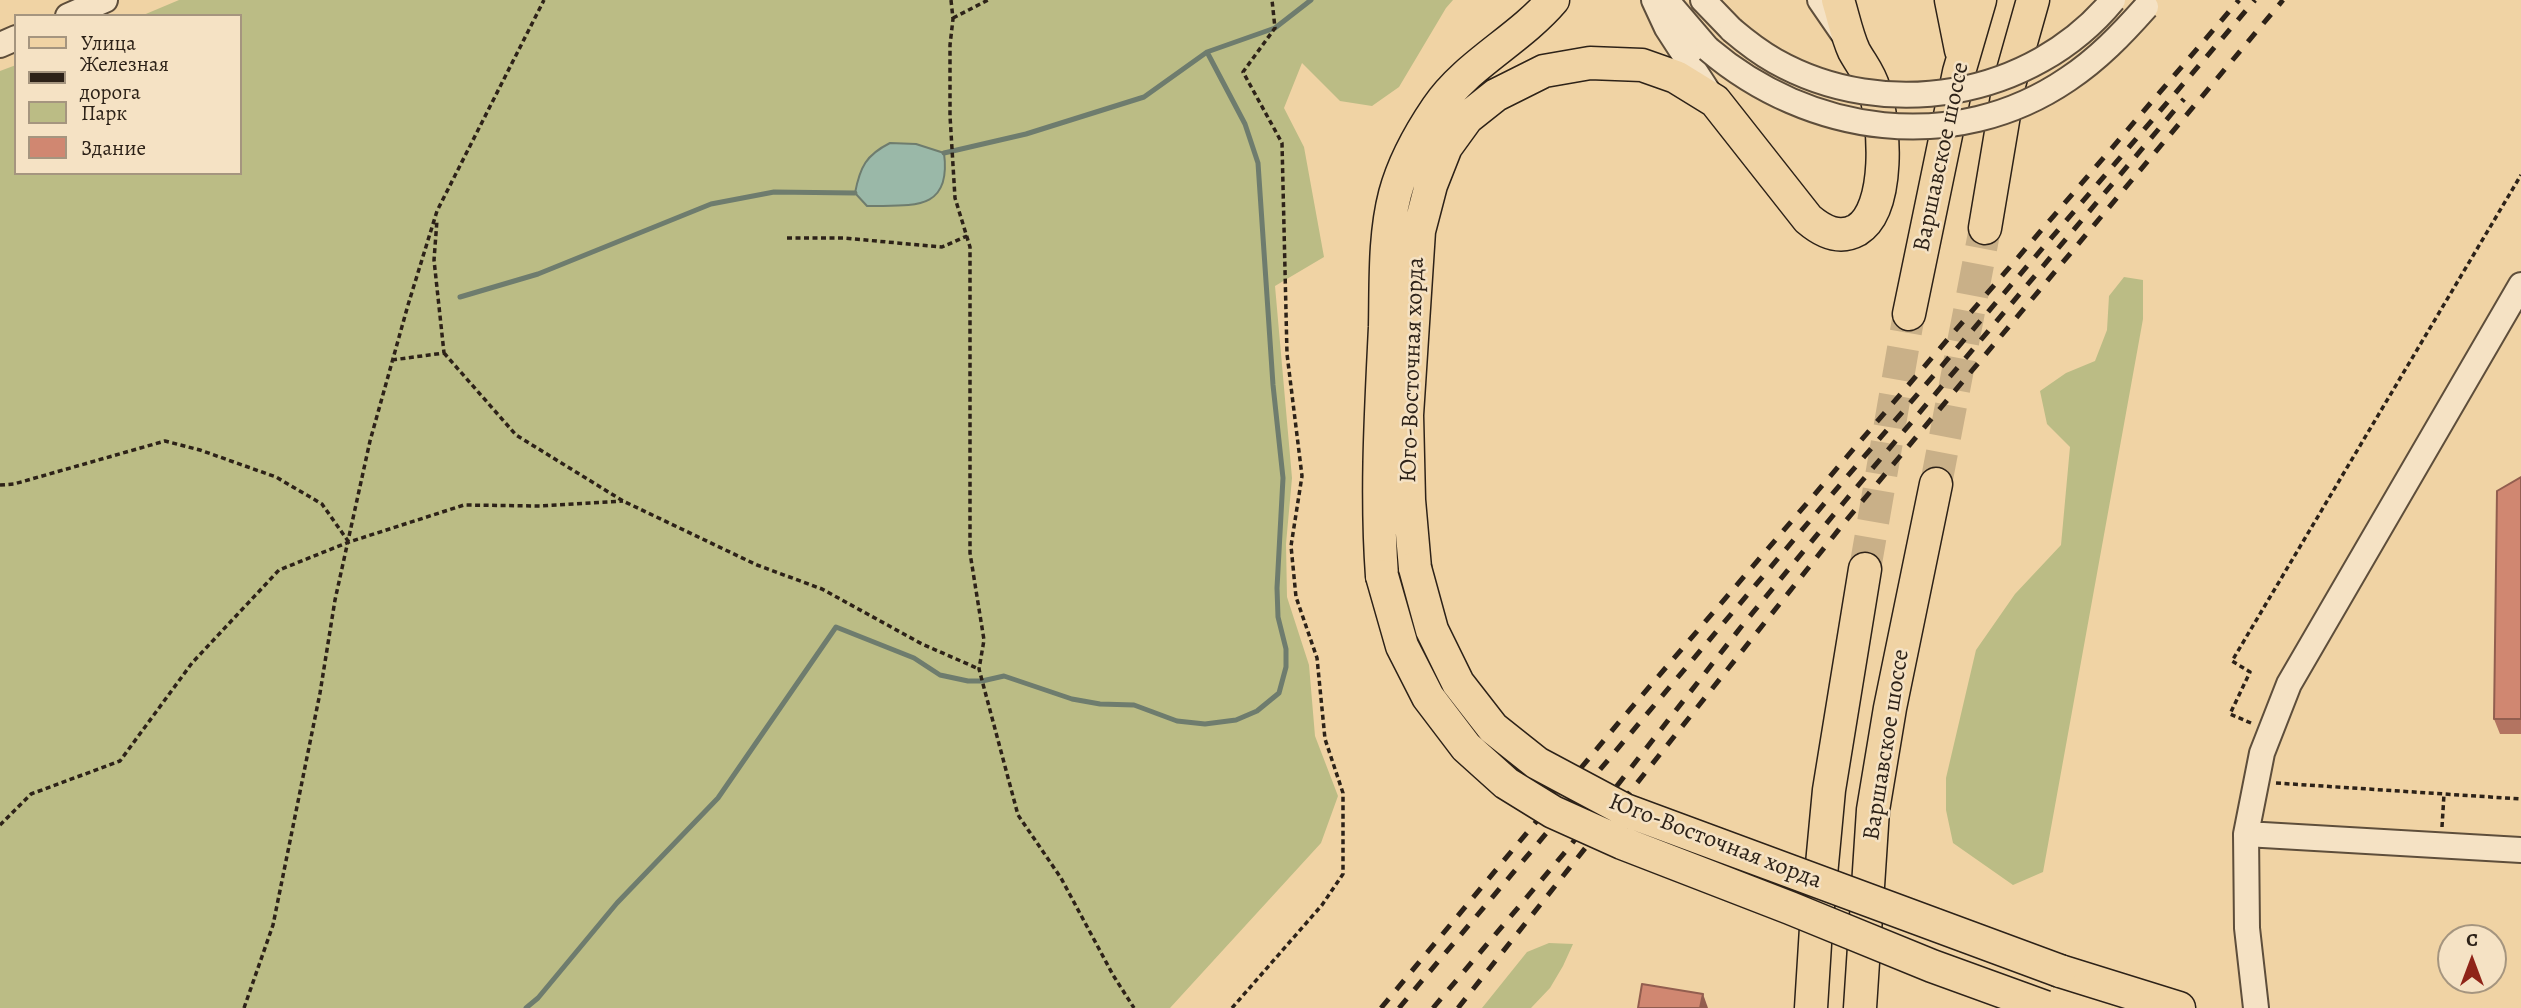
<!DOCTYPE html>
<html>
<head>
<meta charset="utf-8">
<style>
	body { margin:0 }
	#map { position:relative; width:2521px; height:1008px; overflow:hidden; background:#f0d3a4; font-family:Alegreya,serif }
	canvas { display:block }
	.legend { position:absolute; left:14px; top:14px; width:228px; height:161px; box-sizing:border-box; background:#f5e2c4; border:2px solid #a5957f; margin:0; padding:9px 12px; list-style:none; font-size:21px; color:#2d2218 }
	.legend li { display:flex; align-items:center; gap:14px; height:35px }
	.legend b { width:35px; border:2px solid #a5957f }
	.north { position:absolute; left:2437px; top:924px; width:70px; height:70px; box-sizing:border-box; background:#f5e2c4; border:2px solid #a5957f; border-radius:50%; rotate:0deg; font-size:19px; font-weight:700; line-height:28px; text-align:center; color:#2d2218 }
	.north::after { content:''; display:block; margin:auto; width:24px; height:32px; background:#8f2418; clip-path:polygon(50% 0,100% 100%,50% 72%,0 100%) }
</style>
</head>
<body>
<div id="map">
<canvas width="2521" height="1008"></canvas>
<ul class="legend">
<li><b style="height:9px;background:#f0d3a4"></b>Улица</li>
<li><b style="height:9px;background:#2d2218"></b>Железная дорога</li>
<li><b style="height:19px;background:#bbbc85"></b>Парк</li>
<li><b style="height:19px;background:#d08771"></b>Здание</li>
</ul>
<div class="north">С</div>
</div>
<script>
const ctx = document.querySelector('canvas').getContext('2d');
ctx.lineJoin = 'round';
function fill(path, color) { ctx.fillStyle = color; ctx.fill(path, 'evenodd'); }
function stroke(path, color, width, dash) { ctx.strokeStyle = color; ctx.lineWidth = width; ctx.lineCap = dash ? 'butt' : 'round'; ctx.setLineDash(dash || []); ctx.stroke(path); }
function label(font, color, halo, rows, align = 'center') {
  ctx.font = font + ' Alegreya,serif'; ctx.lineWidth = 5; ctx.setLineDash([]); ctx.textBaseline = 'middle'; ctx.strokeStyle = halo; ctx.fillStyle = color; for (const [text, x, y, turn = 0] of rows) {
    ctx.save(); ctx.translate(x, y); ctx.rotate((+turn || 0) * Math.PI / 180); ctx.textAlign = isNaN(turn) ? turn : align; if (halo) ctx.strokeText(text, 0, 0); ctx.fillText(text, 0, 0); ctx.restore();
  }
}
fill(new Path2D(`
	M 179,0 L 1453,0 L 1446,8 L 1399,87 L 1372,106 L 1340,101 L 1302,63 L 1284,108 L 1304,147 L 1324,257 L 1275,286 L 1292,478 L 1286,544 L 1287,597 L 1309,665 L 1315,736 L 1338,796 L 1321,843 L 1170,1008 L 0,1008 L 0,71 L 16,65 L 16,173 L 240,173 L 240,16 L 141,16 Z
	M 2124,277 L 2143,280 L 2143,319 L 2043,872 L 2013,885 L 1953,843 L 1946,810 L 1946,778 L 1976,650 L 2015,594 L 2061,545 L 2070,447 L 2047,424 L 2040,391 L 2066,373 L 2095,361 L 2107,330 L 2109,296 Z
	M 1549,943 L 1573,944 L 1563,966 L 1550,988 L 1531,1008 L 1482,1008 L 1527,952 Z`), '#bbbc85');
const water = new Path2D(`
	M 890,143 L 916,144 L 944,153 C 952,213 910,205 867,206 L 855,193 C 860,167 866,155 890,143 Z`);
fill(water, '#9ab8a8');
stroke(water, '#6e7c6e', 2);
stroke(new Path2D(`
	M 944,153 L 1026,134 L 1144,97 L 1207,52 L 1275,28 L 1311,0
	M 460,297 L 538,274 L 711,204 L 774,192 L 855,193
	M 526,1008 L 538,998 L 617,903 L 718,798 L 836,627 L 914,658 L 940,675 L 968,681 L 982,681 L 1004,676 L 1072,699 L 1100,704 L 1134,705 L 1177,721 L 1205,724 L 1236,720 L 1257,711 L 1279,693 L 1286,667 L 1286,649 L 1278,617 L 1277,588 L 1283,478 L 1273,385 L 1258,163 L 1245,124 L 1207,52`), '#6e7c6e', 5);
stroke(new Path2D(`
	M 1936,484 L 1985,228
	M 1865,569 L 1909,314`), '#c9b088', 32, [32, 16]);
const minor = new Path2D(`
	M 1654,0 L 1667,28 L 1711,96
	M 1666,0 L 1708,49
	M 1703,0 L 1732,30
	M 1820,0 L 1842,32
	M 68,16 L 105,0
	M 0,45 L 16,38
	M 2246,834 L 2521,850
	M 2256,1008 L 2247,928 L 2246,834 L 2262,753 L 2289,684 L 2521,285`);
const major = new Path2D(`
	M 1951,0 L 1961,50
	M 1985,228 L 2009,85 L 2033,0
	M 1909,314 L 1959,72 L 1980,0
	M 1415,568 L 1409,500 L 1407,415 L 1419,231 L 1431,185 L 1446,147 L 1467,118 L 1496,95 L 1544,71 L 1590,63 L 1642,65 L 1676,77 L 1715,101 L 1808,219 C 1822,231 1839,240 1857,230 C 1891,209 1885,122 1874,89 C 1870,74 1861,64 1854,51 C 1847,36 1843,16 1838,0
	M 1382,576 C 1376,493 1381,410 1385,327 C 1386,283 1384,236 1395,194 C 1403,164 1420,133 1437,108 C 1466,65 1519,40 1553,0
	M 2060,971 L 2179,1008
	M 1811,1008 L 1816,928 L 1829,790 L 1865,569
	M 1860,1008 L 1873,810 L 1890,708 L 1936,484`);
stroke(minor, '#5e4e3b', 28);
stroke(major, '#2d2218', 35);
stroke(new Path2D(`
	M 951,0 L 953,19 L 950,45 L 950,116 L 955,198 L 970,247 L 970,553 L 984,640 L 979,669 L 1018,815 L 1061,878 L 1113,975 L 1134,1008
	M 953,18 L 988,0
	M 787,238 L 843,238 L 942,247 L 967,236
	M 444,353 L 516,435 L 623,501 L 757,565 L 822,589 L 922,644 L 979,669
	M 392,360 L 444,353 L 434,260 L 437,220
	M 0,485 L 14,484 L 165,441 L 200,450 L 276,477 L 322,504 L 348,541
	M 2251,723 L 2230,714 L 2250,672 L 2232,661 L 2521,175
	M 2276,783 L 2521,799
	M 0,825 L 31,794 L 120,761 L 192,663 L 279,570 L 349,542 L 464,505 L 540,506 L 623,501
	M 2442,827 L 2444,794
	M 244,1008 L 273,925 L 320,693 L 335,600 L 370,441 L 408,305 L 437,211 L 544,0
	M 1232,1008 L 1322,905 L 1343,874 L 1343,793 L 1325,739 L 1317,658 L 1296,597 L 1291,546 L 1302,476 L 1287,354 L 1282,143 L 1243,72 L 1275,28 L 1272,0`), '#2d2218', 3.5, [5, 3.5]);
stroke(minor, '#f5e2c4', 24);
stroke(major, '#f0d3a4', 32);
stroke(new Path2D(`
	M 1381,1008 L 1620,721 L 2239,0
	M 1399,1008 L 1845,479 L 2255,0
	M 1433,1008 L 1566,851 L 1741,627 L 1845,501 L 2184,99
	M 1458,1008 L 1844,523 L 2283,0`), '#2d2218', 5, [12, 12]);
const minorBridge = new Path2D(`
	M 1732,30 C 1745,41 1759,52 1775,61 C 1885,123 2032,98 2113,0
	M 1708,49 C 1809,135 1955,156 2068,79 C 2098,59 2122,34 2146,7`);
const majorBridge = new Path2D(`
	M 1415,568 L 1432,630 L 1458,683 L 1493,728 L 1537,763 L 1625,810 L 2060,971
	M 1382,576 L 1402,646 L 1428,697 L 1466,747 L 1506,783 L 1553,812 L 1622,843 L 1790,908 L 1932,966 L 2045,1007`);
stroke(minorBridge, '#5e4e3b', 28, []);
stroke(majorBridge, '#2d2218', 35, []);
stroke(minorBridge, '#f5e2c4', 24);
stroke(majorBridge, '#f0d3a4', 32);
fill(new Path2D(`
	M 2521,477 L 2521,734 L 2500,734 L 2494,719 Z`), '#b37461');
fill(new Path2D(`
	M 1703,994 L 1708,1008 L 1700,1008 Z`), '#925e4f');
const building = new Path2D(`
	M 2521,477 L 2521,719 L 2494,719 L 2497,491 Z
	M 1642,984 L 1703,994 L 1700,1008 L 1638,1008 Z`);
fill(building, '#d08771');
stroke(building, '#925e4f', 2);
label('24px', '#2d2218', '#f5e2c4', [
	["Варшавское шоссе",1942,157,-78],
	["Юго-Восточная хорда",1413,370,-88],
	["Варшавское шоссе",1887,745,-81],
	["Юго-Восточная хорда",1715,842,21]
]);
</script>
</body>
</html>
